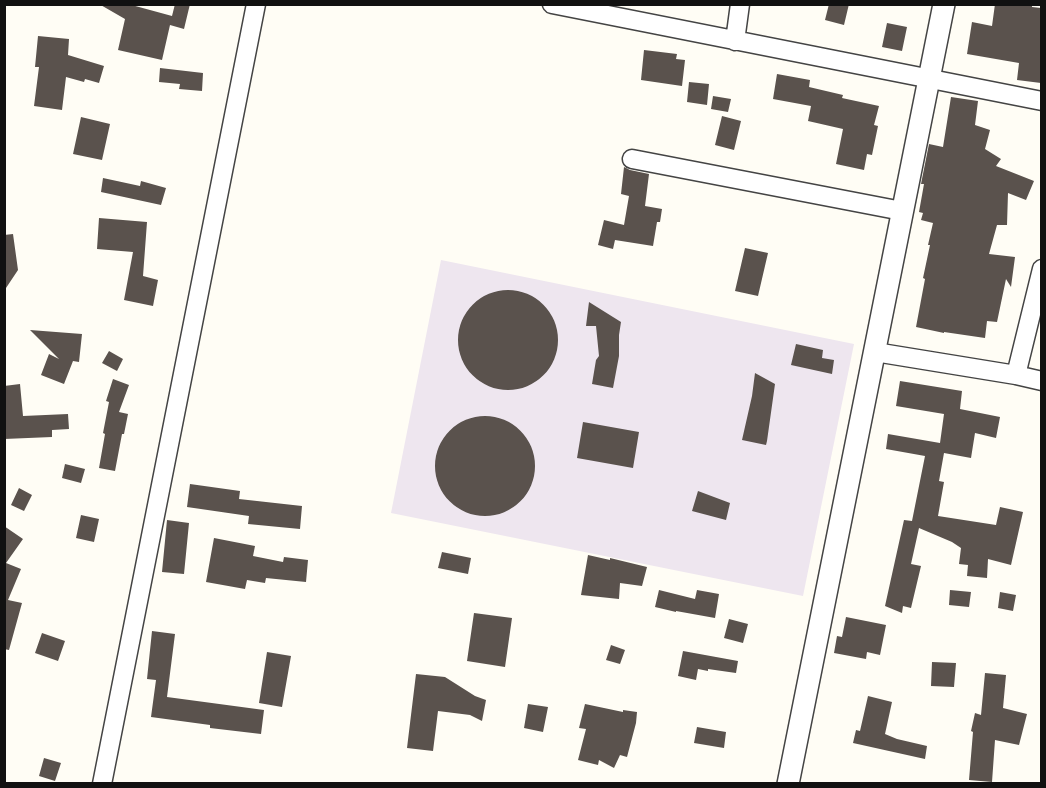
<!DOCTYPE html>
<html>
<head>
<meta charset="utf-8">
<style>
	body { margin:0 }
	#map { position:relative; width:1046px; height:788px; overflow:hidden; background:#fffdf5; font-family:Lora,serif }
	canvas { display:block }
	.frame { position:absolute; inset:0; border:6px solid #111; pointer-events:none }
</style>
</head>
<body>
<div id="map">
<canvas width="1046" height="788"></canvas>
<div class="frame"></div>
</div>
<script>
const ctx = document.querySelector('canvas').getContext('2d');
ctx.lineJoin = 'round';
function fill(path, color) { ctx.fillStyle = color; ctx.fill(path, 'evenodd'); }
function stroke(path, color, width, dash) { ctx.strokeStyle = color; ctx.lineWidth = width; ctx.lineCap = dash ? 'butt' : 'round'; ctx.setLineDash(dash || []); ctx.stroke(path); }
fill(new Path2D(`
	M 441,260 L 854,344 L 803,596 L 391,513 Z`), '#eee6ef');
fill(new Path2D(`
	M 99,4 L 128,4 L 172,16 L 175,4 L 190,4 L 184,29 L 170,25 L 162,60 L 118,50 L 125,19 Z
	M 829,4 L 849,4 L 844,25 L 825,20 Z
	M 995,4 L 1032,4 L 1032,7 L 1041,8 L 1041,83 L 1017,80 L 1019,63 L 967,54 L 972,22 L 992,26 Z
	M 887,23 L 907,27 L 902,51 L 882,47 Z
	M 38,36 L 69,39 L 68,55 L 104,66 L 99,83 L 85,79 L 84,82 L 66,77 L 62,110 L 34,106 L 39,67 L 35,67 Z
	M 644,50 L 677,54 L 676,59 L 685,60 L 682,86 L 641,80 Z
	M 160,68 L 203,73 L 202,91 L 179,89 L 180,84 L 159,82 Z
	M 777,74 L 810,80 L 809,87 L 843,95 L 842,98 L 879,106 L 874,125 L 878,126 L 872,155 L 867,154 L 864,170 L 836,164 L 843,129 L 808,121 L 811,106 L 773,99 Z
	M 689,82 L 709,84 L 707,105 L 687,102 Z
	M 713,96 L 731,99 L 728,112 L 711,109 Z
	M 951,97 L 978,101 L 975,125 L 990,130 L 985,149 L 1001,159 L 996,166 L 1034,181 L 1026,200 L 1008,193 L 1007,225 L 997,225 L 989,254 L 1015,257 L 1011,287 L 1006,279 L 997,322 L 987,321 L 985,338 L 944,332 L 944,333 L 916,327 L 925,279 L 923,278 L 930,245 L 928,245 L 933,223 L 921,220 L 923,213 L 919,212 L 924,184 L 921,184 L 929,144 L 943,147 Z
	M 722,116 L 741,121 L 734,150 L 715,145 Z
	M 81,117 L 110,124 L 102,160 L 73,154 Z
	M 624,167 L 630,170 L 649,174 L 645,206 L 662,209 L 660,222 L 657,222 L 653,246 L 615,240 L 613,249 L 598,245 L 604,220 L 624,225 L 629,196 L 621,194 Z
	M 103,178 L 140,186 L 141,181 L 166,188 L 161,205 L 101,192 Z
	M 99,218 L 147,222 L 143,276 L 158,280 L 153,306 L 124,300 L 133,252 L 97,249 Z
	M 13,234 L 18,270 L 4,291 L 4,235 Z
	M 745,248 L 768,253 L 758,296 L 735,291 Z
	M458 340a50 50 0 1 1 100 0a50 50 0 1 1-100 0Z
	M 589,302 L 621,322 L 619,335 L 619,356 L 613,388 L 592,384 L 596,360 L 599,356 L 596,326 L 586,326 Z
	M 30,330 L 82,334 L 79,362 L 73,361 L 64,384 L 41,375 L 49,354 L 59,359 Z
	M 796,344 L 823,350 L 822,358 L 834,360 L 832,374 L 791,365 Z
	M 109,351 L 123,359 L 117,371 L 102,363 Z
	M 755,373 L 775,384 L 767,441 L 766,445 L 742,440 L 752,396 Z
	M 113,379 L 129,385 L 119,412 L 128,414 L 124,434 L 122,434 L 115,471 L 99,468 L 105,434 L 103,433 L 109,402 L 106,401 Z
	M 900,381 L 962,391 L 960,409 L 1000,417 L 996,438 L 975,433 L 971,458 L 944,453 L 939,481 L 944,482 L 938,516 L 996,525 L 1000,507 L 1023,512 L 1011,565 L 988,559 L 987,578 L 967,576 L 968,565 L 959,564 L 961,548 L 952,542 L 919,528 L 911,564 L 921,566 L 911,608 L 903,606 L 902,613 L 885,606 L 904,520 L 912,521 L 925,456 L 886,449 L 888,434 L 940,443 L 944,414 L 896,406 Z
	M 20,384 L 23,416 L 68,414 L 69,429 L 52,430 L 52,437 L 4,439 L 4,386 Z
	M435 466a50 50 0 1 1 100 0a50 50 0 1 1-100 0Z
	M 583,422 L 639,432 L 633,468 L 577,458 Z
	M 65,464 L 85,469 L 81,483 L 62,478 Z
	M 190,484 L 240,491 L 239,499 L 302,506 L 300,529 L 248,524 L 249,516 L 187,507 Z
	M 19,488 L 32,495 L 24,511 L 11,505 Z
	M 698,491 L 730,503 L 726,520 L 692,511 Z
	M 81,515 L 99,519 L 94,542 L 76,538 Z
	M 167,520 L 189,523 L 184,574 L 162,572 Z
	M 4,526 L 23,539 L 6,563 L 21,569 L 8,600 L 22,603 L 9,650 L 4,649 Z
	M 214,538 L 255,546 L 253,556 L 283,562 L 284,557 L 308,560 L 306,582 L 266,578 L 265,583 L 247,580 L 245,589 L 206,582 Z
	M 442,552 L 471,558 L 468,574 L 438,568 Z
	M 588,555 L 610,560 L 610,558 L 647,567 L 642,586 L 620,583 L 619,599 L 581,595 Z
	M 659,590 L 695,599 L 697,590 L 719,594 L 715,618 L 676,611 L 676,612 L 655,607 Z
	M 950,590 L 971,592 L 969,607 L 949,605 Z
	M 1000,592 L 1016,595 L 1013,611 L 998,608 Z
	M 474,613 L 512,618 L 505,667 L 467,661 Z
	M 846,617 L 886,625 L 880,655 L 867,652 L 866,659 L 834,653 L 837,636 L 842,637 Z
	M 729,619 L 748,624 L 743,643 L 724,638 Z
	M 152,631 L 175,634 L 167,697 L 264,710 L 261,734 L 210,728 L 210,725 L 151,717 L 156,680 L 147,679 Z
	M 42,633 L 65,641 L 58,661 L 35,653 Z
	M 611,645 L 625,650 L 620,664 L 606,660 Z
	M 683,651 L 738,661 L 736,673 L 708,669 L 708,671 L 698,669 L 696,680 L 678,676 Z
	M 267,652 L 291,656 L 282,707 L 259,703 Z
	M 932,662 L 956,663 L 954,687 L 931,686 Z
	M 985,673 L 1006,675 L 1003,708 L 1027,714 L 1019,745 L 995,740 L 992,782 L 969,780 L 973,732 L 971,731 L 975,713 L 981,715 Z
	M 416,674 L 445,677 L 475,696 L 486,700 L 482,721 L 470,715 L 438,711 L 433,751 L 407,748 Z
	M 868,696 L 892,702 L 885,734 L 897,739 L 927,746 L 925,759 L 853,743 L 856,730 L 860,731 Z
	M 528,704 L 548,707 L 543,732 L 524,728 Z
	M 585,704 L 623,712 L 623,710 L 637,712 L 636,723 L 627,757 L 620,755 L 614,768 L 599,760 L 598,765 L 578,760 L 586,729 L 579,728 Z
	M 697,727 L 726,732 L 724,748 L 694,743 Z
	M 44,758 L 61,763 L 55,781 L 39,776 Z`), '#5a524d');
const minor = new Path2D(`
	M 552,4 L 1042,101
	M 735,41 L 740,4
	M 632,159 L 902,211
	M 875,352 L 1016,375 L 1042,381
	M 1016,375 L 1042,269
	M 102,784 L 256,4`);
const tertiary = new Path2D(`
	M 788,784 L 944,4`);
stroke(minor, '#444', 21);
stroke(tertiary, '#444', 24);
stroke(minor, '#fff', 18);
stroke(tertiary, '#fff', 21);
</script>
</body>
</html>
